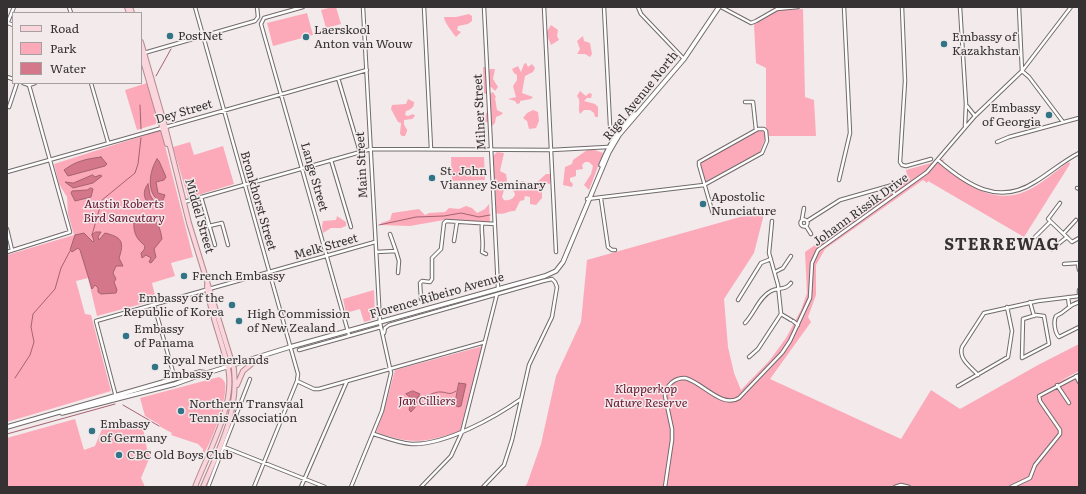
<!DOCTYPE html>
<html>
<head>
<meta charset="utf-8">
<style>
	body { margin:0 }
	#map { position:relative; width:1086px; height:494px; overflow:hidden; background:#f2eaeb; font-family:Literata,serif }
	canvas { display:block }
	.frame { position:absolute; inset:0; border:8px solid #363233; pointer-events:none }
	.legend { position:absolute; left:12px; top:12px; width:130px; height:72px; box-sizing:border-box; background:#f2eaeb; border:1px solid #a7a0a1; margin:0; padding:5px 7px; list-style:none; font-size:12px; color:#363233 }
	.legend li { display:flex; align-items:center; gap:8px; height:20px }
	.legend b { width:20px; border:1px solid #a7a0a1 }
</style>
</head>
<body>
<div id="map">
<canvas width="1086" height="494"></canvas>
<div class="frame"></div>
<ul class="legend">
<li><b style="height:5px;background:#fad5db"></b>Road</li>
<li><b style="height:11px;background:#fcaab9"></b>Park</li>
<li><b style="height:11px;background:#d4778a"></b>Water</li>
</ul>
</div>
<script>
const ctx = document.querySelector('canvas').getContext('2d');
ctx.lineJoin = 'round';
function fill(path, color) { ctx.fillStyle = color; ctx.fill(path, 'evenodd'); }
function stroke(path, color, width, dash) { ctx.strokeStyle = color; ctx.lineWidth = width; ctx.lineCap = dash ? 'butt' : 'round'; ctx.setLineDash(dash || []); ctx.stroke(path); }
function label(font, color, halo, rows, align = 'center') {
  ctx.font = font + ' Literata,serif'; ctx.lineWidth = 3; ctx.setLineDash([]); ctx.textBaseline = 'middle'; ctx.strokeStyle = halo; ctx.fillStyle = color; for (const [text, x, y, turn = 0] of rows) {
    ctx.save(); ctx.translate(x, y); ctx.rotate((+turn || 0) * Math.PI / 180); ctx.textAlign = isNaN(turn) ? turn : align; if (halo) ctx.strokeText(text, 0, 0); ctx.fillText(text, 0, 0); ctx.restore();
  }
}
fill(new Path2D(`
	M 332,7 L 336,7 L 341,24 L 326,28 L 321,10 Z
	M 803,9 L 805,97 L 814,100 L 816,136 L 769,136 L 766,128 L 766,68 L 756,63 L 754,24 L 776,10 Z
	M 307,13 L 313,35 L 273,46 L 267,23 Z
	M 469,14 L 472,16 L 472,21 L 468,24 L 458,26 L 457,30 L 461,32 L 456,37 C 453,33 444,22 444,17 L 456,17 Z
	M 551,25 L 558,30 L 557,36 L 559,40 L 551,45 L 546,33 Z
	M 583,36 L 584,41 L 590,43 L 592,54 L 590,57 L 585,54 L 577,54 L 580,49 L 577,41 Z
	M 526,63 L 528,67 L 532,64 L 535,68 L 533,72 L 525,76 L 522,93 L 533,97 L 531,99 L 520,101 L 520,103 L 517,104 L 515,101 L 508,99 L 516,97 L 513,86 L 517,80 L 517,75 L 514,73 L 512,69 L 518,66 L 521,72 L 524,64 Z
	M 483,67 L 485,67 L 488,73 L 490,69 L 495,69 L 493,79 L 498,87 L 495,91 L 491,87 L 487,89 L 486,94 L 484,93 Z
	M 147,83 L 159,123 L 137,130 L 125,90 Z
	M 580,91 L 586,96 L 589,93 L 592,94 L 591,98 L 587,98 L 584,101 L 595,104 L 598,107 L 598,117 L 595,117 L 594,113 L 590,110 L 584,110 L 580,114 C 577,108 582,101 577,96 Z
	M 493,92 L 496,97 L 495,98 L 497,110 L 503,113 L 501,115 L 496,117 L 495,123 L 492,126 L 489,122 L 485,122 L 486,113 L 488,113 L 489,94 Z
	M 408,99 L 414,102 C 415,107 410,110 406,111 L 405,115 L 408,116 L 413,114 L 415,116 L 412,119 L 404,120 L 404,124 C 407,132 409,127 405,136 L 402,136 L 400,134 L 401,123 L 398,122 L 391,109 L 392,105 L 406,104 Z
	M 533,110 L 538,112 L 539,121 L 536,128 L 529,129 L 527,121 L 523,118 L 527,113 Z
	M 161,130 L 193,257 L 171,263 L 175,276 L 152,283 L 156,300 L 97,316 L 88,278 L 76,281 L 85,314 L 91,315 L 111,391 L 7,422 L 7,255 L 74,235 L 68,214 L 67,197 L 59,184 L 54,164 Z
	M 760,130 L 763,131 L 766,136 L 760,152 L 705,182 L 700,164 L 701,161 Z
	M 190,142 L 194,155 L 223,146 L 234,184 L 188,198 L 173,147 Z
	M 592,149 L 603,153 L 589,190 L 584,185 L 591,174 L 593,166 L 589,162 L 585,162 L 582,165 L 583,169 L 576,170 L 576,176 L 570,178 L 570,181 L 573,184 L 572,187 L 563,185 L 565,167 L 572,164 L 573,160 L 587,150 Z
	M 497,152 L 504,153 L 500,171 L 506,174 L 507,180 L 502,197 L 504,200 C 509,201 514,199 515,194 L 512,188 L 518,187 L 521,181 L 524,181 L 527,186 L 535,184 L 546,174 L 552,174 L 550,184 L 544,183 L 542,187 L 542,198 L 536,205 L 530,204 L 530,197 L 525,196 L 524,200 L 520,201 L 515,211 C 508,210 504,216 496,213 L 493,156 Z
	M 451,157 L 484,157 L 485,180 L 452,181 Z
	M 945,159 L 940,164 C 965,183 993,206 1026,191 C 1041,185 1055,171 1069,162 L 1070,164 L 1024,237 L 928,181 L 927,183 L 923,180 L 825,249 L 816,265 L 816,295 L 808,317 L 811,322 L 770,379 L 901,439 L 931,390 L 960,409 L 1038,365 L 1079,344 L 1079,371 L 1060,381 L 1079,373 L 1079,487 L 524,487 L 527,484 L 541,444 L 556,376 L 581,322 L 587,260 L 765,210 L 754,253 L 724,299 L 728,347 L 734,373 L 741,390 L 770,360 L 786,338 L 801,310 L 807,293 L 805,252 L 908,180 L 906,170 Z
	M 489,204 L 490,222 L 444,220 L 410,226 L 381,225 L 381,223 L 390,220 L 392,213 L 419,209 L 425,215 L 429,213 L 445,212 L 449,208 L 459,209 L 466,206 L 472,208 L 477,213 L 485,209 Z
	M 337,216 L 346,222 L 346,226 L 341,228 L 331,228 L 323,233 L 322,226 L 323,221 L 336,220 Z
	M 374,290 L 375,319 L 364,322 L 360,309 L 346,313 L 343,299 Z
	M 483,346 L 460,431 C 424,443 412,445 376,432 L 383,414 L 395,370 Z
	M 219,377 C 222,378 224,380 225,383 C 228,397 212,442 203,455 L 203,449 L 198,444 L 171,435 L 172,433 L 159,426 L 160,425 L 145,416 L 140,398 Z
	M 75,419 L 84,450 L 95,446 L 105,422 L 124,423 L 143,428 L 147,449 L 152,452 L 141,478 L 145,487 L 7,487 L 7,438 Z`), '#fcaab9');
const water = new Path2D(`
	M 101,157 L 107,164 L 105,166 L 68,176 L 64,170 C 76,161 86,159 101,157 Z
	M 157,159 L 159,161 L 166,177 L 164,180 L 156,182 L 158,193 L 165,195 L 163,200 L 160,201 C 146,194 149,171 157,159 Z
	M 93,175 L 95,177 L 100,175 L 102,176 L 93,183 L 73,188 L 65,182 L 73,183 Z
	M 148,184 L 150,195 L 155,203 L 152,205 C 143,201 142,191 148,184 Z
	M 91,188 L 93,189 L 91,197 L 75,201 L 71,193 L 72,191 L 87,190 Z
	M 139,217 C 155,218 159,221 162,239 L 154,249 L 156,257 L 151,263 L 149,262 L 151,258 L 146,255 L 142,258 L 141,253 L 144,250 L 145,246 C 136,238 133,233 134,220 Z
	M 96,232 L 101,232 L 98,237 L 99,240 L 105,233 C 121,237 125,241 119,258 L 123,266 L 116,266 L 113,273 L 116,279 L 114,282 L 117,290 L 116,293 L 101,294 L 98,292 L 98,288 L 95,285 L 92,289 L 80,250 L 78,248 L 72,252 L 70,250 L 75,235 L 84,233 L 93,242 L 94,241 L 92,235 Z
	M 459,383 L 466,384 L 461,406 L 458,407 L 455,405 Z
	M 413,391 L 420,394 L 416,400 L 417,405 L 411,412 L 409,410 L 412,399 L 406,394 Z`);
fill(water, '#d4778a');
stroke(water, '#a56270', 1);
stroke(new Path2D(`
	M 156,76 L 171,49
	M 140,105 L 141,129
	M 379,225 L 416,217 L 444,216 L 461,213 L 479,217 L 490,215
	M 92,235 L 102,200 L 135,173 L 138,164 L 141,138
	M 15,378 L 30,355 L 34,342 L 31,327 L 33,314 L 55,289 L 61,268 L 70,251
	M 418,397 C 427,398 434,391 441,392 C 447,392 449,396 456,391
	M 123,405 L 159,426
	M 7,434 L 115,404`), '#a56270', 1);
const minor = new Path2D(`
	M 69,7 L 71,13
	M 195,7 L 298,374 L 297,381 L 254,487
	M 303,7 L 264,18 L 261,24 L 349,335
	M 424,7 L 431,149
	M 484,7 L 498,288
	M 544,7 L 556,252
	M 604,7 L 610,125 L 613,131 L 619,135
	M 638,7 L 641,14 L 684,59
	M 721,7 L 751,23 L 756,21 L 777,9 L 798,7
	M 902,7 L 905,81 L 900,162 L 902,165 L 906,166 L 931,159
	M 960,7 L 966,104 L 965,126
	M 1019,7 L 1022,71 L 1029,77 L 1063,122
	M 8,23 L 13,25
	M 7,24 L 14,7
	M 144,53 L 255,21 L 258,17 L 257,7
	M 7,77 L 13,79
	M 338,78 L 360,152
	M 23,83 L 29,85
	M 91,83 L 108,142
	M 29,85 L 35,83
	M 745,102 L 753,102 L 756,130
	M 967,106 L 975,116
	M 9,107 L 17,83
	M 997,142 L 1009,137 L 1079,118
	M 331,160 L 351,227
	M 938,160 C 967,185 998,206 1035,182 C 1050,173 1063,161 1079,153
	M 7,172 L 367,70
	M 839,180 L 850,133 L 844,7
	M 889,186 L 898,183
	M 1077,188 L 1079,189
	M 201,197 L 215,245
	M 587,199 L 704,185 L 762,153 L 767,141 L 766,131 L 764,129 L 758,129 L 699,162 L 699,165 L 713,214
	M 601,199 L 608,247 L 612,250 L 615,250
	M 184,202 L 371,149 L 551,150 L 608,147
	M 1060,203 L 1048,219 L 1072,242 L 1079,238
	M 802,219 L 804,208
	M800.5 223a3.5 3.5 0 1 1 7 0a3.5 3.5 0 1 1-7 0Z
	M 772,221 L 769,253 L 778,285 L 781,314
	M 807,221 L 840,200 L 889,186 L 895,195
	M 482,224 C 481,234 484,242 482,252 L 486,254
	M 209,226 L 222,223 L 228,245
	M 806,226 L 811,234
	M 7,229 L 12,250
	M 1064,233 L 1076,220
	M 1035,237 L 1050,222
	M 454,241 L 457,222
	M 1052,249 L 1067,237
	M 396,251 L 399,261 L 398,273
	M 7,252 L 70,232 L 29,85
	M 376,252 L 396,251 L 390,234
	M 1078,263 L 1079,270
	M 1064,264 L 1079,263
	M 775,272 L 783,268 L 791,256
	M 1079,296 L 1079,290
	M 1068,297 L 1069,305
	M 421,299 L 420,283 L 422,281 L 430,282 L 432,279 L 432,258 L 441,249 L 444,223 L 446,221 L 495,224
	M 738,300 L 761,263 L 771,259
	M 1030,302 L 1034,316
	M 1079,302 C 1066,306 1068,311 1056,316 C 1053,322 1055,333 1059,337 L 1079,327
	M 154,305 L 173,372 L 177,378
	M 781,314 L 791,320
	M 1036,315 L 1044,316 L 1049,344 L 1022,358 L 1023,319 Z
	M 793,321 L 798,325
	M 745,323 C 754,314 759,297 771,291 C 778,287 785,291 791,283
	M 384,333 L 385,328 L 389,325 L 543,281 L 552,279 L 555,282 L 557,287 L 552,317 L 529,365 L 512,440 L 504,465 L 483,487
	M 299,350 L 381,327
	M 749,357 L 758,349 L 781,314
	M 978,375 C 971,367 958,359 962,347 L 984,313 L 1038,301 L 1079,296
	M 1076,376 L 1079,382
	M 297,381 L 314,389 L 319,389 L 485,342
	M 1057,385 L 1069,403
	M 958,386 L 1008,357 L 1012,331 L 1007,307
	M 116,397 L 96,321 L 375,242
	M 374,434 C 386,438 398,443 412,444 C 445,445 494,418 521,399
	M 224,447 L 325,487
	M 208,487 L 250,379
	M 301,487 L 347,381
	M 351,487 L 382,411 L 391,373 L 380,323 L 363,7
	M 421,487 L 451,456 L 462,432 L 497,294
	M 665,487 L 672,440 L 672,429 L 665,396 C 666,385 674,378 685,378 C 702,382 722,409 739,398 L 782,353 L 790,341 L 810,298 L 812,263 L 818,250 L 927,172 L 975,116 L 1022,71 L 1071,7
	M 895,487 L 901,485 L 909,487
	M 1011,487 L 1030,478 L 1035,465 L 1060,434 L 1060,430 L 1040,401 L 1039,396 L 1079,375`);
const secondary = new Path2D(`
	M 601,165 C 610,143 618,131 635,114
	M 62,413 L 175,384 L 206,373
	M 7,427 L 177,378 L 200,372 L 207,373 L 290,347 L 545,276 L 556,271 L 563,262 L 609,152 L 619,135 L 684,59 L 719,7`);
const primary = new Path2D(`
	M 127,7 L 129,13
	M 130,7 L 132,13
	M 141,42 L 165,126 L 189,223 L 234,369 C 239,412 219,449 203,487
	M 141,54 L 167,144
	M 237,385 L 243,371 L 260,357
	M 195,487 C 208,453 236,404 228,368 C 223,343 208,308 207,285`);
stroke(minor, '#716a6b', 4.5);
stroke(secondary, '#716a6b', 5.5);
stroke(primary, '#b38a91', 6);
stroke(minor, '#fff', 2.5);
stroke(secondary, '#fff', 3.5);
stroke(primary, '#fad5db', 4);
for (const [x, y, r, color] of [
	[170,36,4,"#327486"],
	[306,37,4,"#327486"],
	[944,44,4,"#327486"],
	[1049,115,4,"#327486"],
	[432,178,4,"#327486"],
	[703,204,4,"#327486"],
	[184,276,4,"#327486"],
	[232,305,4,"#327486"],
	[239,321,4,"#327486"],
	[126,336,4,"#327486"],
	[155,367,4,"#327486"],
	[181,411,4,"#327486"],
	[92,431,4,"#327486"],
	[119,455,4,"#327486"]
]) { const dot = new Path2D(); dot.arc(x, y, r, 0, 2 * Math.PI); ctx.fillStyle = color; ctx.fill(dot); stroke(dot, '#f2eaeb', 1.5); }
label('12px', '#363233', '#f2eaeb', [
	["Laerskool",314,30],
	["Anton van Wouw",314,44],
	["PostNet",178,36],
	["Embassy of",952,37],
	["Kazakhstan",952,51],
	["Embassy",1041,108,"right"],
	["of Georgia",1041,122,"right"],
	["St. John",440,171],
	["Vianney Seminary",440,185],
	["Apostolic",711,197],
	["Nunciature",711,211],
	["French Embassy",192,276],
	["Embassy of the",224,298,"right"],
	["Republic of Korea",224,312,"right"],
	["High Commission",247,314],
	["of New Zealand",247,328],
	["Embassy",134,329],
	["of Panama",134,343],
	["Royal Netherlands",163,360],
	["Embassy",163,374],
	["Northern Transvaal",189,404],
	["Tennis Association",189,418],
	["Embassy",100,424],
	["of Germany",100,438],
	["CBC Old Boys Club",127,455]
], 'left');
label('12px', '#363233', '#f2eaeb', [
	["Rigel Avenue North",641,96,-51],
	["Dey Street",184,112,-16],
	["Milner Street",480,112,-93],
	["Main Street",362,165,-93],
	["Lange Street",314,177,74],
	["Bronkhorst Street",258,201,74],
	["Johann Rissik Drive",861,210,-36],
	["Middel Street",199,216,74],
	["Melk Street",326,247,-16],
	["Florence Ribeiro Avenue",437,296,-16]
]);
label('italic 12px', '#69142f', '#f2eaeb', [
	["Austin Roberts",124,204],
	["Bird Sancutary",124,218],
	["Klapperkop",646,389],
	["Nature Reserve",646,403],
	["Jan Cilliers",427,401]
]);
ctx.letterSpacing = '1px';
label('bold 16px', '#363233', '#f2eaeb', [
	["STERREWAG",1002,245]
]);
ctx.letterSpacing = '0px';
</script>
</body>
</html>
